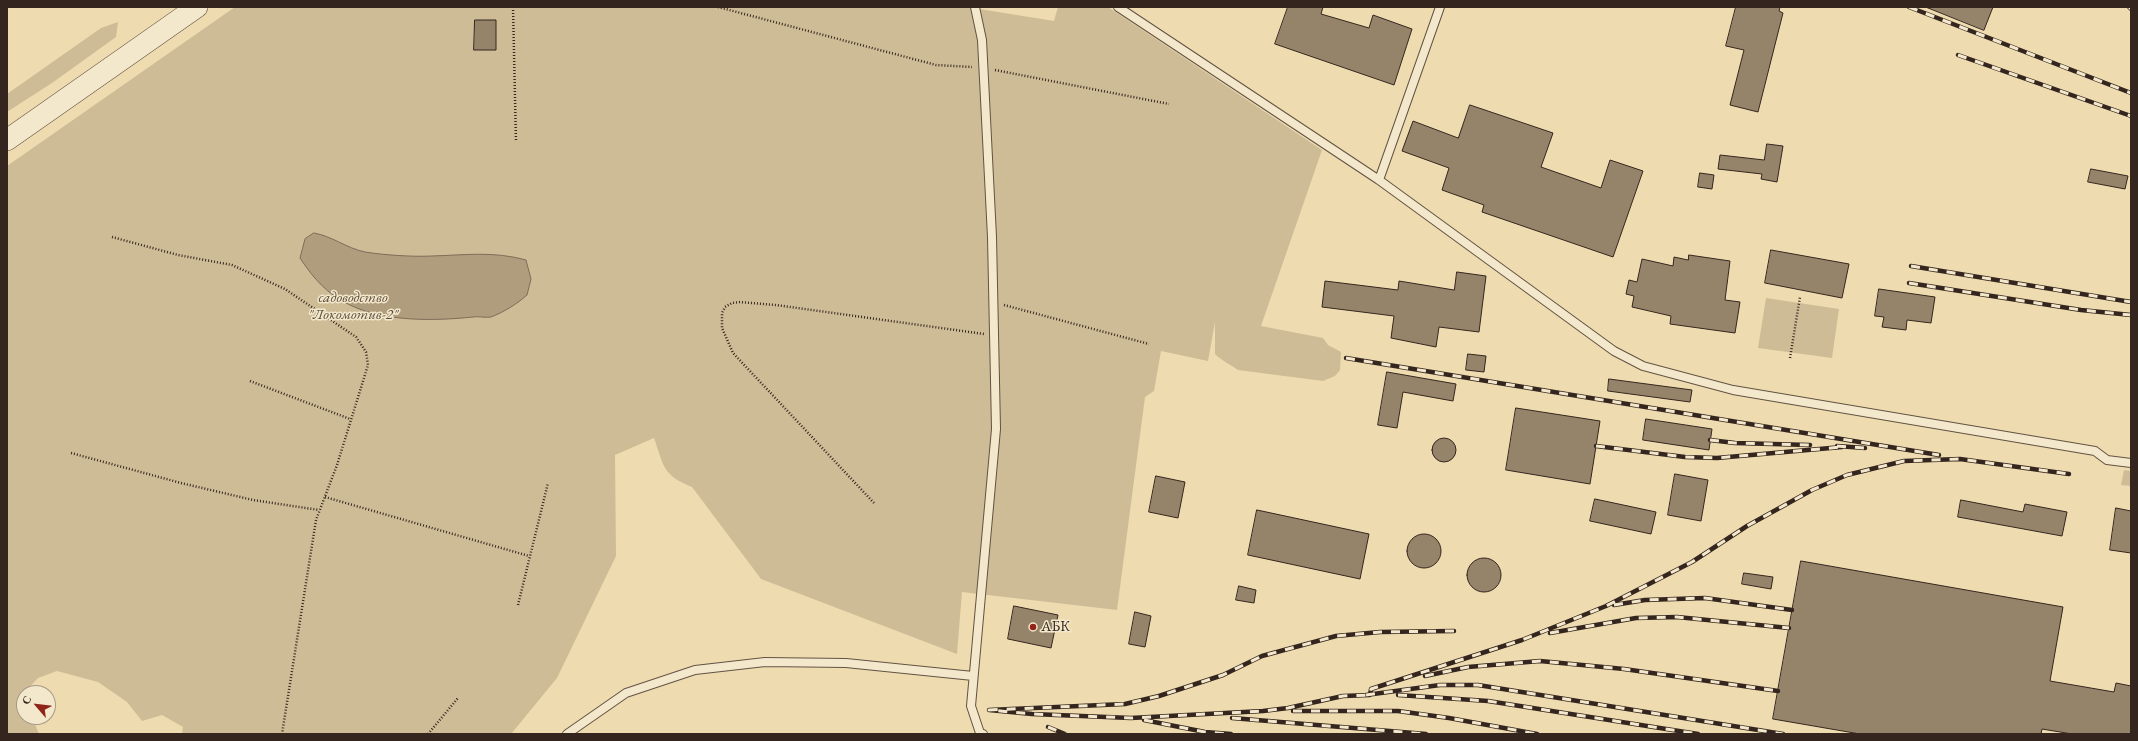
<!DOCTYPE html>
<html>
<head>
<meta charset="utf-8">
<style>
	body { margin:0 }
	#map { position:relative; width:2138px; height:741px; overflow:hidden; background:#eedbb0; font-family:"EB Garamond",serif }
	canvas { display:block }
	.frame { position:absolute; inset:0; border:8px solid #34261e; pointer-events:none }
	.north { position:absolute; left:16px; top:685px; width:40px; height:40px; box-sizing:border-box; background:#f4e8cc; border:1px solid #a79a86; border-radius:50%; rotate:298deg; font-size:11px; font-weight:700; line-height:16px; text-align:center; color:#34261e }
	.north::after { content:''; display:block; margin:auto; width:14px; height:18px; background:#8f2418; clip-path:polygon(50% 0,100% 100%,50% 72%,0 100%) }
</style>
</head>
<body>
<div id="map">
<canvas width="2138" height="741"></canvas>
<div class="frame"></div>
<div class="north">С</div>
</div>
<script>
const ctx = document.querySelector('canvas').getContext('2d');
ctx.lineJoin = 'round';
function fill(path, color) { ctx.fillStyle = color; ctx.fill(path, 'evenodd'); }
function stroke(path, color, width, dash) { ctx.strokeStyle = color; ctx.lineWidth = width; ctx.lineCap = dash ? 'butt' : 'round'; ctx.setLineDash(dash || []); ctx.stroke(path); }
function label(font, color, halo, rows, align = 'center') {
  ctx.font = font + ' "EB Garamond",serif'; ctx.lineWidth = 3; ctx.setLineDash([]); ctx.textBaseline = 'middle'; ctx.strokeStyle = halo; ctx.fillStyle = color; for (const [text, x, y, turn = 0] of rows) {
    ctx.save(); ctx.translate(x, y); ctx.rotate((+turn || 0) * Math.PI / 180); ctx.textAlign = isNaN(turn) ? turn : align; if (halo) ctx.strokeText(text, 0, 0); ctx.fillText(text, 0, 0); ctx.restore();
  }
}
fill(new Path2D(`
	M 235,7 L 967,7 L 1054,21 L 1058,7 L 1108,7 L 1322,150 L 1261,326 L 1323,338 L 1328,345 L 1341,352 L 1340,370 L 1335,376 L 1323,381 L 1238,370 C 1230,364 1222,361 1215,354 L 1215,322 L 1208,361 L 1161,351 L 1154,391 L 1145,397 L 1117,610 L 962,592 L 957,654 L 761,579 L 692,487 C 662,475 664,466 654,438 L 615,455 L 616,556 L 557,678 L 511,734 L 182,734 L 183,727 L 162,715 L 142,721 L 127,702 L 98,682 L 57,671 L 38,678 L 24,693 L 24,717 L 32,717 L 39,734 L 7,734 L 7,166 Z
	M 118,22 L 116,37 L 52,83 L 7,112 L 7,94 L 101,28 Z
	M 1766,298 L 1839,309 L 1832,358 L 1758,348 Z
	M 2124,470 L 2131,471 L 2131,486 L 2121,485 Z`), '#cebc97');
const water = new Path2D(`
	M 314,233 C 332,236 346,248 365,252 C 384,255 412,257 432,256 C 465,255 494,251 526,260 L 531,279 L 527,295 C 517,304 504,312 491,317 C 485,318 478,316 473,317 C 435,321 385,322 350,305 C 328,295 313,278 300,258 L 305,239 Z`);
fill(water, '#af9d7e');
stroke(water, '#7e6d58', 1);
const building = new Path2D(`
	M 1288,7 L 1323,7 L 1321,14 L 1369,28 L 1373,15 L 1412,29 L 1394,85 L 1275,44 Z
	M 1736,7 L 1780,7 L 1779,11 L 1783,13 L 1758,112 L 1730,105 L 1744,50 L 1726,46 Z
	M 1926,7 L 1993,7 L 1984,30 Z
	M 475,20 L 496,20 L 496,50 L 474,50 Z
	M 1470,105 L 1553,133 L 1541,167 L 1601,188 L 1610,160 L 1643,171 L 1613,257 L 1482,212 L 1484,205 L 1442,190 L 1449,168 L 1402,151 L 1413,121 L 1458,138 Z
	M 1767,144 L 1783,146 L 1777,182 L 1761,179 L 1762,174 L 1718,169 L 1720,155 L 1764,160 Z
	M 2091,169 L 2128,176 L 2125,189 L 2088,182 Z
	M 1700,173 L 1714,175 L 1712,189 L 1698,187 Z
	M 1771,250 L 1849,264 L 1842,298 L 1765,283 Z
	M 1689,255 L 1730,261 L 1725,300 L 1740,302 L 1735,333 L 1670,324 L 1671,316 L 1632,307 L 1634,296 L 1626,294 L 1629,280 L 1637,282 L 1642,259 L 1673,266 L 1674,257 L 1688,260 Z
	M 1457,272 L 1486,276 L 1479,332 L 1439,327 L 1436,347 L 1391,338 L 1394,316 L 1322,307 L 1325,281 L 1398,290 L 1399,281 L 1454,290 Z
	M 1879,289 L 1935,297 L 1931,323 L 1907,320 L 1906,330 L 1882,327 L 1884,317 L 1875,316 Z
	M 1468,354 L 1486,356 L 1484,372 L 1466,370 Z
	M 1387,372 L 1456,384 L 1453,401 L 1403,392 L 1397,428 L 1378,425 Z
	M 1609,379 L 1692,390 L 1690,402 L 1608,391 Z
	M 1516,408 L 1600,421 L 1590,484 L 1506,470 Z
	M 1646,419 L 1712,429 L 1709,450 L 1643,440 Z
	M1432 450a12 12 0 1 1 24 0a12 12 0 1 1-24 0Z
	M 1675,474 L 1708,480 L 1701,521 L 1668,515 Z
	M 1156,476 L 1185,482 L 1178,518 L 1149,512 Z
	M 1595,499 L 1656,512 L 1651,534 L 1590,521 Z
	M 1961,500 L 2023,512 L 2025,504 L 2067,512 L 2062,536 L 1958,517 Z
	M 2116,508 L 2131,511 L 2131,553 L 2110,550 Z
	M 1257,510 L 1369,534 L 1360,579 L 1248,555 Z
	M1407 551a17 17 0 1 1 34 0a17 17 0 1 1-34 0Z
	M1467 575a17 17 0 1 1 34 0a17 17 0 1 1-34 0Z
	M 1801,561 L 2063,607 L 2050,681 L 2114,692 L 2116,683 L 2131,686 L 2131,734 L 2072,734 L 2042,729 L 2041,734 L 1860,734 L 1773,719 Z
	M 1744,573 L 1773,577 L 1771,589 L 1742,584 Z
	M 1239,586 L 1256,590 L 1254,603 L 1236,600 Z
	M 1014,606 L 1058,615 L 1051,648 L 1008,639 Z
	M 1135,612 L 1151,616 L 1145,647 L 1129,644 Z`);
fill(building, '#95846a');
stroke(building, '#34261e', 1);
const service = new Path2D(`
	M 975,7 L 982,40 L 992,237 L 996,429 L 971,706 L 980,733 L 983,734
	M 1118,7 L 1379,180 L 1614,351 L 1643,366 L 1733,390 L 2095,451 L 2107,460 L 2131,463
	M 1379,180 L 1440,7
	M 567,734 L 626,693 L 695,670 L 765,662 L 846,663 L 973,676`);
const tertiary = new Path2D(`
	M 7,140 L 197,7`);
stroke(service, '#625342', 10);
stroke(tertiary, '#625342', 22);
stroke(new Path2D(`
	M 513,7 L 516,142
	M 718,7 L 936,65 L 972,67
	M 995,70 L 1169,104
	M 112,237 L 178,255 L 232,265 L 285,289 L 356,337 L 366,352 L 368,365 L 337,465 L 316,520 L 282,734
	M 1004,305 L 1149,344
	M 1790,358 L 1800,297
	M 250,381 L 350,419
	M 71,453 L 181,483 L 253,500 L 319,510
	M 325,497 L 529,556
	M 874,503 L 733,353 L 722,328 L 722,313 L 725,307 L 732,303 L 740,302 L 776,305 L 984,334
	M 518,605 L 548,483
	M 428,734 L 458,698`), '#34261e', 2.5, [1, 2]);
stroke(service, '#f4e8cc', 8);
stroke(tertiary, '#f4e8cc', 21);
const rail = new Path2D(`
	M 1909,7 L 2131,93
	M 2129,7 L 2131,9
	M 1958,55 L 2131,116
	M 1911,266 L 2131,302
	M 1909,283 L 2081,310 L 2131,315
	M 1346,358 L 1939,455
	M 1710,440 L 1735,443 L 1810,445
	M 1596,446 L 1685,457 L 1717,458 L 1842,447
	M 1837,446 L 1865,448
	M 1614,605 L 1645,600 L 1705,598 L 1792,610
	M 1454,631 L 1380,632 L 1336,636 L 1262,656 L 1223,675 L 1159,696 L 1125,704 L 989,710 L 1032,714 L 1131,718 L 1263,711 L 1288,708 L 1343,696 L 1370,695 L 1371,689 L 1522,640 L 1606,606 L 1692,562 L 1747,526 L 1812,490 L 1847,475 L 1904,461 L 1960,459 L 2069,474
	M 1550,633 L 1636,618 L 1677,617 L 1789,628
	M 1425,676 L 1468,667 L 1540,661 L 1624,669 L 1778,691
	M 1366,695 L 1440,685 L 1478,685 L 1783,734
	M 1398,695 L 1488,701 L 1698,734
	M 1293,711 L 1398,711 L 1449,718 L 1537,734
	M 1232,718 L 1426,734
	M 1144,720 L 1205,732 L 1231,734
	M 1048,727 L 1065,734`);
stroke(rail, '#34261e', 4.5);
stroke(rail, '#f4e8cc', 3, [9]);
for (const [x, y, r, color] of [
	[1033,627,4,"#8f2418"]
]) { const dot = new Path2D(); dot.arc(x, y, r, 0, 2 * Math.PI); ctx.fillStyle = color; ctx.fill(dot); stroke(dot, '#f4e8cc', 1.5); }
label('italic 15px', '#5a4c3c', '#f4e8cc', [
	["садоводство",353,298],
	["\"Локомотив-2\"",353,315]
]);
label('15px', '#34261e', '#f4e8cc', [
	["АБК",1041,627]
], 'left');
</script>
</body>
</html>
